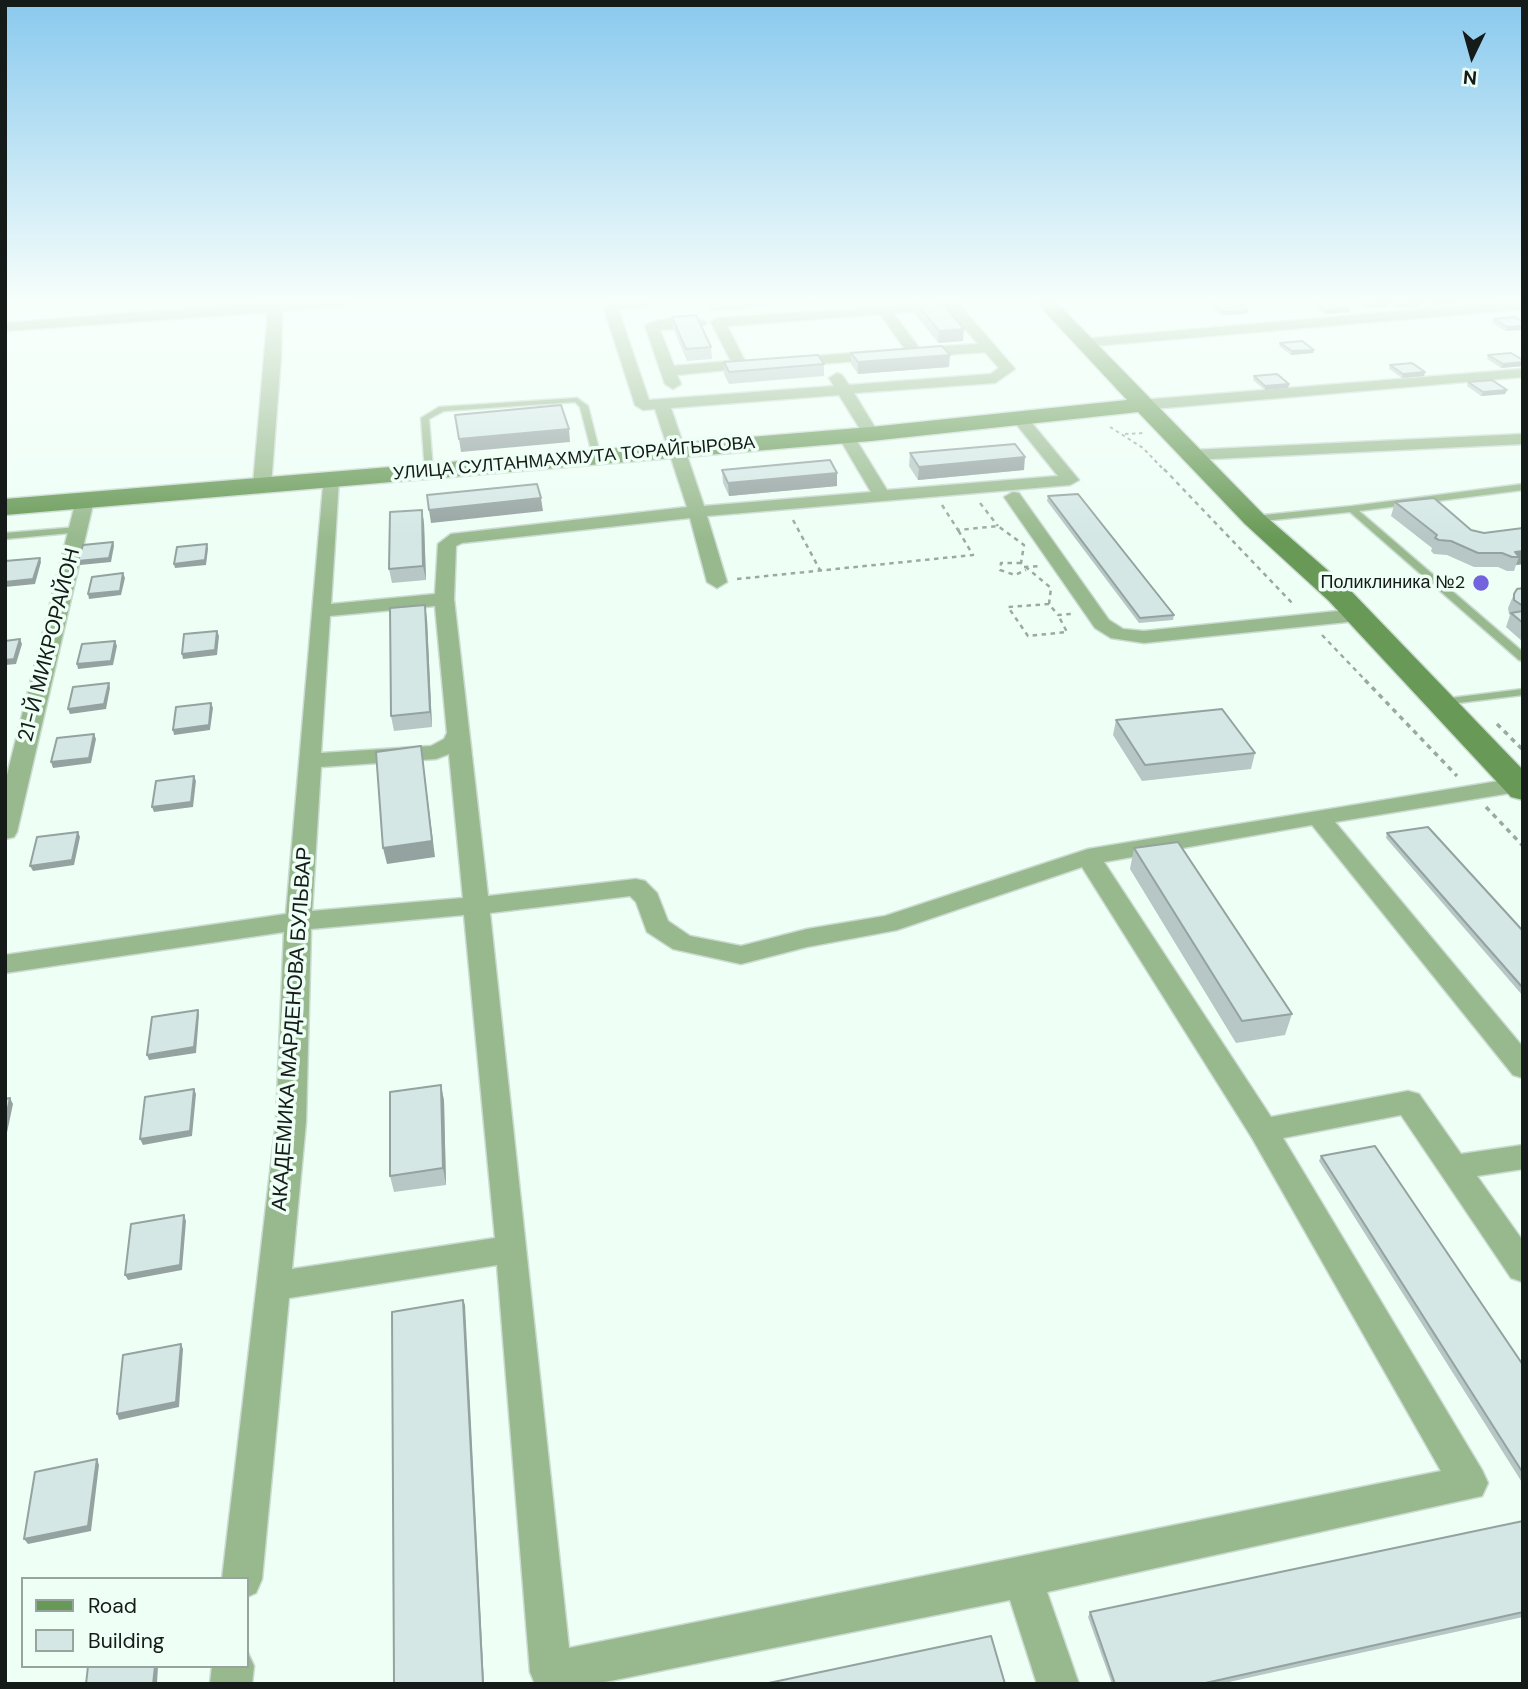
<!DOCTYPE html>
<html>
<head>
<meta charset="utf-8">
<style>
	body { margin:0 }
	#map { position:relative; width:1528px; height:1689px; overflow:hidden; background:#eefff6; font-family:"DM Sans",sans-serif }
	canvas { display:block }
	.frame { position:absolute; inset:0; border:7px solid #151b18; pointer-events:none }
	.legend { position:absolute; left:21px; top:1577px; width:228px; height:91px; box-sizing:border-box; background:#eefff6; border:2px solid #97a49d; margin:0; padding:9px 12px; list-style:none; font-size:21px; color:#151b18 }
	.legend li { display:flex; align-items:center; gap:14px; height:35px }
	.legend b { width:35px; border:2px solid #97a49d }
	.north { position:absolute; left:1437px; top:21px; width:70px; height:70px; -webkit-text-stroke:5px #eefff6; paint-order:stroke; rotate:185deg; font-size:19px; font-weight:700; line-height:28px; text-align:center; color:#151b18 }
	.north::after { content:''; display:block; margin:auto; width:24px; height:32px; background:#151b18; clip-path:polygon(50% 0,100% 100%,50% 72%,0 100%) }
</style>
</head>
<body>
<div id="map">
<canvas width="1528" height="1689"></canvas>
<div class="frame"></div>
<ul class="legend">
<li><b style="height:9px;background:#689956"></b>Road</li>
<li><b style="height:19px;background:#d4e7e5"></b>Building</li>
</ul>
<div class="north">N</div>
</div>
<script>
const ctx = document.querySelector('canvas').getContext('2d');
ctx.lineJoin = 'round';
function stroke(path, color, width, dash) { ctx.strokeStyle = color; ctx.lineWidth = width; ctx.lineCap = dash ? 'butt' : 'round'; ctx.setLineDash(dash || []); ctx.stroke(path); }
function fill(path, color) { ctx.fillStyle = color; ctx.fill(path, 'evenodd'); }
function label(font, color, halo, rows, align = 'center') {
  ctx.font = font + ' "DM Sans",sans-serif'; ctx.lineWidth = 7; ctx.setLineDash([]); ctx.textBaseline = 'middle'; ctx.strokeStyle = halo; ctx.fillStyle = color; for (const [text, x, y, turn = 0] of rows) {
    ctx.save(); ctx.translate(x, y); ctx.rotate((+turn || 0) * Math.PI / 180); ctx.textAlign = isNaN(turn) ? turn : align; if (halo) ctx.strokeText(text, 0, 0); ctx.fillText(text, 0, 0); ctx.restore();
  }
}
const service = new Path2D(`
	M 577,398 L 588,406 L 601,457 L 600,459 L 593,457 L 580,407 L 575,402 L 444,411 L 429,419 L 433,471 L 429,474 L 425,471 L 421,418 L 439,407 Z
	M 1523,484 L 1523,490 L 1359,511 L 1523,652 L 1523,661 L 1519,660 L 1350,512 L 1254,522 L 1250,519 L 1254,516 L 1352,506 Z
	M 78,527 L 81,528 L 81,532 L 5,539 L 5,533 Z
	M 1523,689 L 1523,695 L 1442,705 L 1437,702 L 1442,699 Z`);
const minor = new Path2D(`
	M 268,302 L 351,302 L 344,306 L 282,311 L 281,357 L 271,485 L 262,490 L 253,485 L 268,312 L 5,331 L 5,323 Z
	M 605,302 L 651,303 L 644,307 L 618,309 L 649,400 L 834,386 L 829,378 L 837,373 L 842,375 L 849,385 L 991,374 L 999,368 L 985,352 L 789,366 L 782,362 L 789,358 L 905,349 L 880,314 L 727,326 L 747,365 L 745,368 L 677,375 L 681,384 L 673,389 L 665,384 L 645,326 C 655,318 697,315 707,323 L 700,327 L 660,330 L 674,366 L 731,361 L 711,322 L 718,318 L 957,302 L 1015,369 L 995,383 L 854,393 L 879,434 L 871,439 L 865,437 L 839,395 L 671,408 L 704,506 L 871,492 L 838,436 L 846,431 L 852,433 L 887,490 L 1058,476 L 1012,419 L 1020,414 L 1026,416 L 1079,480 L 1070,485 L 707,516 L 727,582 L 717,588 L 707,582 L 690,518 L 462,543 L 456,546 L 454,599 L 488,896 L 636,879 L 645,881 L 657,893 L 668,921 L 690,936 L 741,946 L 807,929 L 885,916 L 1088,849 L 1523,777 L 1523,791 L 1335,822 L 1523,1047 L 1523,1078 L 1513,1075 L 1312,825 L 1104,862 L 1271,1117 L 1408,1091 L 1419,1094 L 1461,1154 L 1523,1145 L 1523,1169 L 1477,1176 L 1523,1241 L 1523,1282 L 1511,1278 L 1401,1115 L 1283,1138 L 1482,1470 L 1488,1483 L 1482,1496 L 1047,1592 L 1079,1684 L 1037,1684 L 1010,1600 L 595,1684 L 535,1684 L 530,1672 L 497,1265 L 289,1298 L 262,1579 L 256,1593 L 247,1597 L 247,1579 L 222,1579 L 276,1122 L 284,932 L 5,973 L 5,955 L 286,914 L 324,475 L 330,474 L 339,479 L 331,604 L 435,594 L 438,544 L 451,534 L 687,507 L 655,409 L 643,410 L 635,405 L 603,305 ZM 948,309 L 978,344 L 919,348 L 893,313 ZM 435,606 L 447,733 L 444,739 L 431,746 L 321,753 L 330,616 ZM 449,754 L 463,898 L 312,911 L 321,767 L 436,759 ZM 1082,867 L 1252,1138 L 1441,1471 L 569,1648 L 490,913 L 630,896 L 636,902 L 647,932 L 673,949 L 741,964 L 807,947 L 897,930 ZM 464,915 L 495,1238 L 292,1269 L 306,1122 L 311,929 Z
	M 1507,302 L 1523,302 L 1523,309 L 1082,347 L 1075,343 L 1082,339 Z
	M 1523,369 L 1523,377 L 1141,410 L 1133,405 L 1141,400 Z
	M 1523,434 L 1523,444 L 1192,460 L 1184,455 L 1192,450 Z
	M 1013,492 L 1019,493 L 1109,620 L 1123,629 L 1144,631 L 1357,609 L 1367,615 L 1357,621 L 1144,643 L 1111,638 L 1095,628 L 1004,497 Z
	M 85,495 L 94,500 L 17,832 L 14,837 L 5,839 L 5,783 L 76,500 Z
	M 247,1651 L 254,1666 L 252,1684 L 210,1684 L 212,1666 L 247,1666 Z`);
const secondary = new Path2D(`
	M 1036,302 L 1056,302 L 1263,514 L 1349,589 L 1523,770 L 1523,800 L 1511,797 L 1329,601 L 1245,524 L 1138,412 L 871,441 L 5,515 L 5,499 L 871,427 L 1127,400 Z`);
stroke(service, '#cbdbd2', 3);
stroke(minor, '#cbdbd2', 3);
stroke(secondary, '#cbdbd2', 3);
stroke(new Path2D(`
	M 1110,427 L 1143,448 L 1165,471
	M 1125,434 L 1145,433`), '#9ca9a2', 2, [3.5, 3.5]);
stroke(new Path2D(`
	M 1164,469 L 1293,604
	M 980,503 L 998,526
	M 942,505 L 958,530 L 998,526 L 1024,545 L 1021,563 L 1051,588 L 1049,604 L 1058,615 L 1071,614
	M 793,520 L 820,570
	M 1021,563 L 1001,563 L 1000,570 L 1015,575 L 1026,570
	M 1024,567 L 1040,566
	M 737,579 L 973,555 L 958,530
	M 1049,604 L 1008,607 L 1028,636 L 1067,632 L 1058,615
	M 1322,635 L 1367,682`), '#9ca9a2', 2.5, [4.5, 4.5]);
stroke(new Path2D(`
	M 1365,680 L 1457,776
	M 1497,724 L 1523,750
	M 1486,807 L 1523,846`), '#9ca9a2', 3.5, [5, 5]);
fill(service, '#98b98d');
fill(minor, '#98b98d');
fill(secondary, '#689956');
fill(new Path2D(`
	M 706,302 L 837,302 L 711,311 Z
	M 914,302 L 941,302 L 963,341 L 938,343 L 913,311 Z
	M 1211,302 L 1248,310 L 1247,314 L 1222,315 L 1210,306 Z
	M 1312,302 L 1342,302 L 1350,308 L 1350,312 L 1325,314 L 1312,304 Z
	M 1357,302 L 1387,302 L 1387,307 L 1366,308 Z
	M 1388,302 L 1422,302 L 1422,303 L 1421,307 L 1398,308 Z
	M 672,317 L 711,347 L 712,359 L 687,361 L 673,328 Z
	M 1515,317 L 1506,331 L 1492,323 L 1494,319 Z
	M 1280,343 L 1314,350 L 1313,353 L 1291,355 L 1279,346 Z
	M 851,353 L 949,367 L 858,374 L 851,364 Z
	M 1488,355 L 1523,360 L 1523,366 L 1501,368 L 1487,359 Z
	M 724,362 L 824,364 L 824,376 L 729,384 L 724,374 Z
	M 1390,365 L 1425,372 L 1424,376 L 1402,378 L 1389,369 Z
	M 1254,376 L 1289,384 L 1288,388 L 1265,390 L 1253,380 Z
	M 1468,382 L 1507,390 L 1505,394 L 1481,396 L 1467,386 Z
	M 910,453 L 1024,470 L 918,480 L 909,466 Z
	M 722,470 L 837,473 L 837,486 L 729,496 L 723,483 Z
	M 1048,496 L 1174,615 L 1173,620 L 1139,623 L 1047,501 Z
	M 1395,502 L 1471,530 L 1484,533 L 1523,528 L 1523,564 L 1516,565 L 1514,571 L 1507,571 L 1498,567 L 1474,567 L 1447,555 L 1434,554 L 1431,551 L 1432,548 L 1391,516 Z
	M 422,510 L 424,523 L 426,580 L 392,583 L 389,569 Z
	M 1523,586 L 1523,642 L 1506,627 L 1510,615 L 1509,614 L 1508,608 L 1514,594 L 1522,588 Z
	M 427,619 L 432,727 L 394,731 L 391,716 Z
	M 1116,720 L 1255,753 L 1251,769 L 1142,781 L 1113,735 Z
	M 1387,833 L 1523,931 L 1523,996 L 1386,838 Z
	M 1134,848 L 1292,1014 L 1285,1035 L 1236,1043 L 1130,869 Z
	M 441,1085 L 444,1101 L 446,1185 L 394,1192 L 390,1176 Z
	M 1321,1156 L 1523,1365 L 1523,1484 L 1319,1161 Z
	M 1523,1521 L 1523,1617 L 1220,1684 L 1112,1684 L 1088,1617 L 1090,1612 Z`), '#b6c7c5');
fill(new Path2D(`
	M 1433,302 L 1456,302 L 1455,304 L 1432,306 Z
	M 1388,303 L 1387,307 L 1366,308 L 1367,305 Z
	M 1422,303 L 1421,307 L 1398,308 L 1399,305 Z
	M 1350,308 L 1350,312 L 1325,314 L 1326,310 Z
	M 1248,310 L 1247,314 L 1222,315 L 1223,312 Z
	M 1523,326 L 1523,330 L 1506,331 L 1507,327 Z
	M 964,329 L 963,341 L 938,343 L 939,331 Z
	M 1314,350 L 1313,353 L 1291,355 L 1292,351 Z
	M 950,355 L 949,367 L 858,374 L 858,362 Z
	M 1523,362 L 1523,366 L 1501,368 L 1503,364 Z
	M 1425,372 L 1424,376 L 1402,378 L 1403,374 Z
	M 1289,384 L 1288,388 L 1265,390 L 1265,386 Z
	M 1507,390 L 1505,394 L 1481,396 L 1483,392 Z
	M 569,429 L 570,442 L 461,452 L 459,439 Z
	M 1025,457 L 1024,470 L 918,480 L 919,467 Z
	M 837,473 L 837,486 L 729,496 L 728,483 Z
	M 541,498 L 543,511 L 431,523 L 429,510 Z
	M 422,510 L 424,523 L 426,580 L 423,566 Z
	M 113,542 L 114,546 L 111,562 L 80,565 L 78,561 Z
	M 207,544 L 208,549 L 206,565 L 175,568 L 174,564 Z
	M 1523,551 L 1523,564 L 1516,565 L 1519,557 L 1515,552 Z
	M 40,558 L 41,562 L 35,584 L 5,587 L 5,582 Z
	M 123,573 L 125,578 L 121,595 L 89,599 L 88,594 Z
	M 425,605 L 427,619 L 432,727 L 430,712 Z
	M 217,631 L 219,636 L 217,655 L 183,659 L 182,654 Z
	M 20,639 L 22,644 L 16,664 L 5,665 L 5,660 Z
	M 115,641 L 117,646 L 113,665 L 78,669 L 77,664 Z
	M 109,683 L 110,688 L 106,709 L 70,714 L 68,709 Z
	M 211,703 L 213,708 L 210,730 L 174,735 L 173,730 Z
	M 94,734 L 96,739 L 91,763 L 53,768 L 51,762 Z
	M 421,746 L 435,857 L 387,864 L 383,848 Z
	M 194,776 L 196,781 L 193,807 L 154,812 L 152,807 Z
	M 78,832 L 80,837 L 74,865 L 33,871 L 30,866 Z
	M 198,1010 L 199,1015 L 196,1053 L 149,1060 L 147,1055 Z
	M 441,1085 L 444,1101 L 446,1185 L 443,1168 Z
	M 194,1089 L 196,1094 L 192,1136 L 143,1145 L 140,1139 Z
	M 10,1098 L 13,1104 L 5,1142 L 5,1123 Z
	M 184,1215 L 186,1221 L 182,1270 L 128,1280 L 125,1275 Z
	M 463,1300 L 465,1305 L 484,1684 L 483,1684 Z
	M 181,1344 L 183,1349 L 179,1407 L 119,1420 L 117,1414 Z
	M 97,1459 L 99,1465 L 91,1531 L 28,1544 L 24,1539 Z
	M 155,1666 L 158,1666 L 157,1684 L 153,1684 Z`), '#94a2a0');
const building = new Path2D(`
	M 916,302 L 941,302 L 964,329 L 939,331 Z
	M 1211,302 L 1238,302 L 1248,310 L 1223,312 Z
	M 1316,302 L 1342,302 L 1350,308 L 1326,310 Z
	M 1363,302 L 1387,302 L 1388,303 L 1367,305 Z
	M 1395,302 L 1422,302 L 1422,303 L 1399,305 Z
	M 696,315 L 711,347 L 686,349 L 672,317 Z
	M 1515,317 L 1523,322 L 1523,326 L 1507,327 L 1494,319 Z
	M 1302,341 L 1314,350 L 1292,351 L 1280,343 Z
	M 942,346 L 950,355 L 858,362 L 851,353 Z
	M 1511,353 L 1523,360 L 1523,362 L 1503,364 L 1488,355 Z
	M 818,355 L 824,364 L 729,372 L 724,362 Z
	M 1412,363 L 1425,372 L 1403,374 L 1390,365 Z
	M 1277,374 L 1289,384 L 1265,386 L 1254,376 Z
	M 1492,380 L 1507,390 L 1483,392 L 1468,382 Z
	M 561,405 L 569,429 L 459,439 L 455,415 Z
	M 1015,444 L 1025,457 L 919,467 L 910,453 Z
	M 830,460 L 837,473 L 728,483 L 722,470 Z
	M 537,484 L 541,498 L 429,510 L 427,495 Z
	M 1078,494 L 1174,615 L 1140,618 L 1048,496 Z
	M 1434,498 L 1471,530 L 1484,533 L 1523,528 L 1523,551 L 1515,552 L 1519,557 L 1512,557 L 1502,553 L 1478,553 L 1451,541 L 1439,540 L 1435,538 L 1437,535 L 1395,502 Z
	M 422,510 L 423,566 L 389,569 L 390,512 Z
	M 113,542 L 109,558 L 78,561 L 83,545 Z
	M 207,544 L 205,560 L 174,564 L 177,547 Z
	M 40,558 L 33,579 L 5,582 L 5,561 Z
	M 123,573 L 120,591 L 88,594 L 92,577 Z
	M 1523,588 L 1523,606 L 1514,600 L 1514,594 L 1517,589 Z
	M 425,605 L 430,712 L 391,716 L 390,608 Z
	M 1523,611 L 1523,623 L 1511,613 Z
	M 217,631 L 215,650 L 182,654 L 184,634 Z
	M 20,639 L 14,659 L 5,660 L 5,641 Z
	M 115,641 L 111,661 L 77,664 L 82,644 Z
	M 109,683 L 104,704 L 68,709 L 73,687 Z
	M 211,703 L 209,725 L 173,730 L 176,707 Z
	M 1222,709 L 1255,753 L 1145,765 L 1116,720 Z
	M 94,734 L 89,758 L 51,762 L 57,738 Z
	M 421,746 L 432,841 L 383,848 L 376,752 Z
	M 194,776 L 191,802 L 152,807 L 156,781 Z
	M 1428,827 L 1523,931 L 1523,988 L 1387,833 Z
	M 78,832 L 72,860 L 30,866 L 37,837 Z
	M 1178,842 L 1292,1014 L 1242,1021 L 1134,848 Z
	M 198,1010 L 194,1047 L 147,1055 L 152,1017 Z
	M 441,1085 L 443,1168 L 390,1176 L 390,1092 Z
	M 194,1089 L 190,1131 L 140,1139 L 145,1097 Z
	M 10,1098 L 5,1123 L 5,1099 Z
	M 1375,1146 L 1523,1365 L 1523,1473 L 1321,1156 Z
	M 184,1215 L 180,1265 L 125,1275 L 131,1224 Z
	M 463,1300 L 483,1684 L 394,1684 L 392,1312 Z
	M 181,1344 L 176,1402 L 117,1414 L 123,1355 Z
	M 97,1459 L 88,1526 L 24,1539 L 35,1472 Z
	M 1523,1521 L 1523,1612 L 1201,1684 L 1115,1684 L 1090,1612 Z
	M 991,1636 L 1005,1684 L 764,1684 Z
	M 88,1666 L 155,1666 L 153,1684 L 86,1684 Z`);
fill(building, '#d4e7e5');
stroke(building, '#94a2a0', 2);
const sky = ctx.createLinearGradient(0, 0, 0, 539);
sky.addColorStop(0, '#89c9ee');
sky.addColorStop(0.56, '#f7fffb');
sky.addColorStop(1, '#f7fffb00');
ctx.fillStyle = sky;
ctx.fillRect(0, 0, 1528, 539);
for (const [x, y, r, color] of [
	[1481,583,9,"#7363de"]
]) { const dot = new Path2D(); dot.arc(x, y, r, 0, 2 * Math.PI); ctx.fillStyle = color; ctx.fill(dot); stroke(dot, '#eefff6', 2.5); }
label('18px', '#151b18', '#eefff6', [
	["УЛИЦА СУЛТАНМАХМУТА ТОРАЙГЫРОВА",574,459,-5]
]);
label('18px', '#151b18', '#eefff6', [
	["Поликлиника №2",1465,583]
], 'right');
label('21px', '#151b18', '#eefff6', [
	["21-Й МИКРОРАЙОН",50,645,-76],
	["АКАДЕМИКА МАРДЕНОВА БУЛЬВАР",293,1029,-86]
]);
</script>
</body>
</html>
